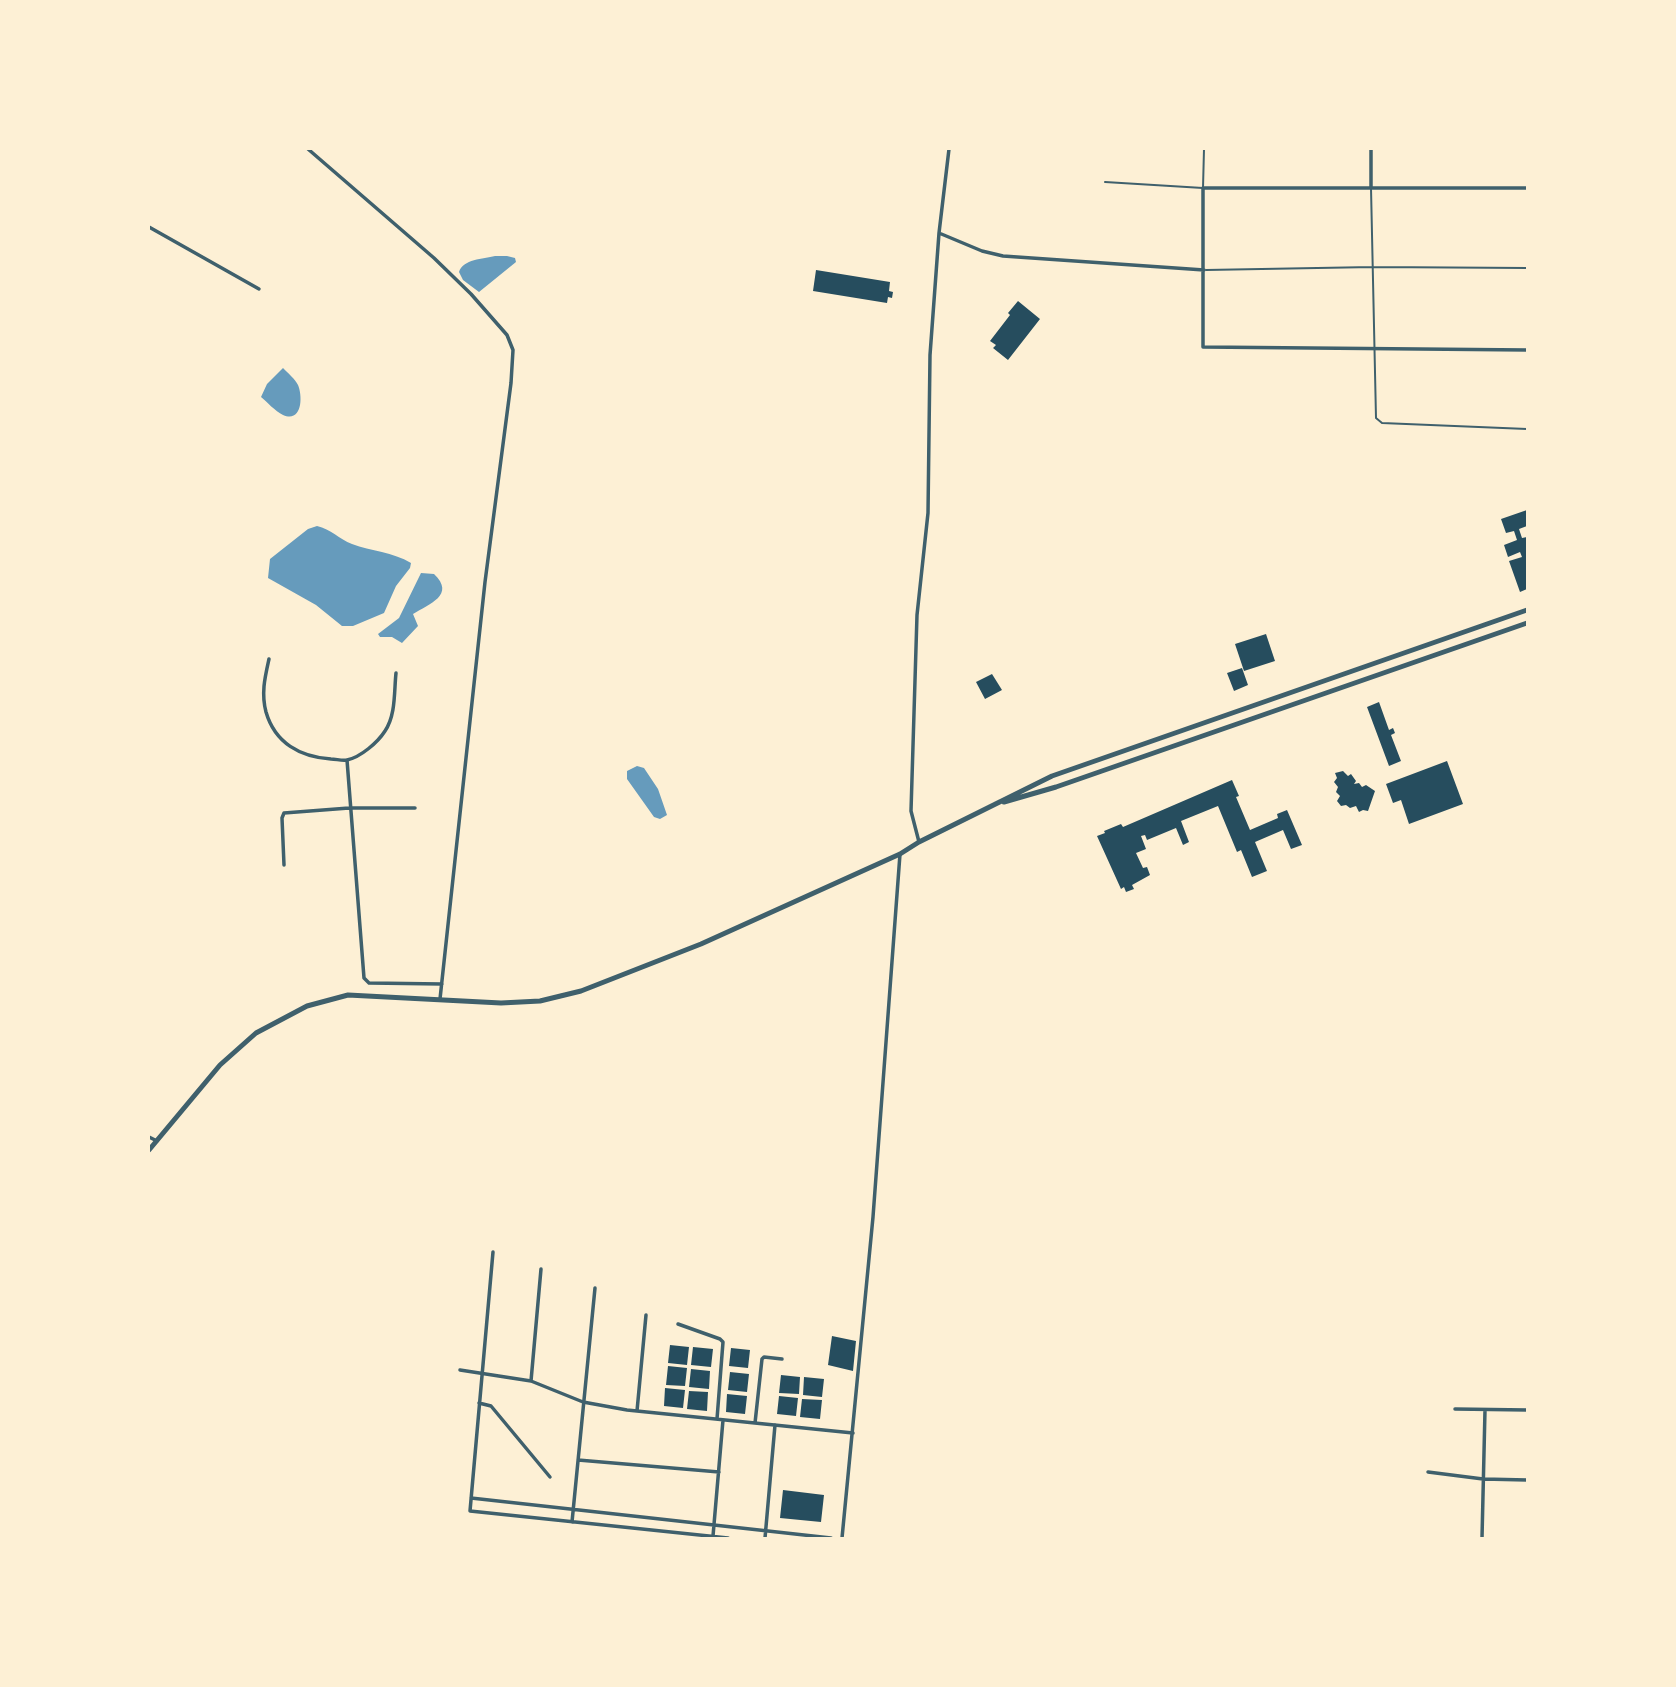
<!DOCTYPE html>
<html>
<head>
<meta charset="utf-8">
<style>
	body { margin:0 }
	#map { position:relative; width:1676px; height:1687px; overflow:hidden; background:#fdf0d5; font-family:Raleway,sans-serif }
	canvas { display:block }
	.frame { position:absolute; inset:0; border:150px solid #fdf0d5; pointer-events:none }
</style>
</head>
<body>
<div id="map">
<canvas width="1676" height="1687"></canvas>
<div class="frame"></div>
</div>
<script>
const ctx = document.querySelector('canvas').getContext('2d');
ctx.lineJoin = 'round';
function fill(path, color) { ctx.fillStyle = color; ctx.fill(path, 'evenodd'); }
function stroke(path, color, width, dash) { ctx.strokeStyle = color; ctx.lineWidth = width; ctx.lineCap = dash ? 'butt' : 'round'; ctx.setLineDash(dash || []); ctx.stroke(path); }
fill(new Path2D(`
	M 495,256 L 507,256 L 515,258 L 516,262 L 479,292 L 463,280 L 459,272 C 463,259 483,259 495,256 Z
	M 283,368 C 288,373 295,379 298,385 C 303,397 302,423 283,415 C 275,411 267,402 261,397 L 267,384 Z
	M 317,526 C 331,529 339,539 352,544 C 371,551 393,552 411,563 L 410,568 L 396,586 L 384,613 L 353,626 L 342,626 L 316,605 L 268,578 L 270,559 L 308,529 Z
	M 421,573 L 434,574 C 456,595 429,604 413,614 L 418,626 L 402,643 L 392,637 L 380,637 L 378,634 L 399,618 Z
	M 637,766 L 644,768 L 658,789 L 667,815 L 660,819 L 654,817 L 627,779 L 627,771 Z`), '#669bbc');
fill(new Path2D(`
	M 816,270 L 890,282 L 889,291 L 893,292 L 892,298 L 888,297 L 887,303 L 813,291 Z
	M 1018,301 L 1040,319 L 1008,360 L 993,348 L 996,345 L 990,341 L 1010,315 L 1008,313 Z
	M 1527,510 L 1527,526 L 1519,529 L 1522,538 L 1527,537 L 1527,589 L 1520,592 L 1509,561 L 1522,557 L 1520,552 L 1508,557 L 1504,545 L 1517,540 L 1514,531 L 1506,533 L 1501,519 Z
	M 1266,634 L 1275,661 L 1244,671 L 1235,644 Z
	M 1242,668 L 1248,685 L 1234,691 L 1227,673 Z
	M 992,674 L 1002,690 L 985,699 L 976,682 Z
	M 1379,702 L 1389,730 L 1393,728 L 1395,733 L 1391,735 L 1401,761 L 1389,766 L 1367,707 Z
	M 1447,761 L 1463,804 L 1409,824 L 1401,800 L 1393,803 L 1386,784 Z
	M 1343,771 L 1348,776 L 1351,774 L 1356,781 L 1354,784 L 1359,783 L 1362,787 L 1366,785 L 1375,791 L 1368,811 L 1363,810 L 1359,812 L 1356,806 L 1350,808 L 1346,805 L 1341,806 L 1337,801 L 1340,796 L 1336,792 L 1338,787 L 1334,782 L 1337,778 L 1335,773 Z
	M 1232,780 L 1239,796 L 1236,797 L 1250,830 L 1278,818 L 1277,814 L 1287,810 L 1302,845 L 1291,849 L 1283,830 L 1255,842 L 1267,871 L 1252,877 L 1241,850 L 1237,852 L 1218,806 L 1181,821 L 1189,842 L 1183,845 L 1176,828 L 1147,840 L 1145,835 L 1141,836 L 1146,849 L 1136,853 L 1143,868 L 1147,867 L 1150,875 L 1132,885 L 1134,889 L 1126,892 L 1124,887 L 1121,889 L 1097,836 L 1105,833 L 1104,831 L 1121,824 L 1123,827 Z
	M 832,1336 L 856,1341 L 853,1371 L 828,1365 Z
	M 670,1345 L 689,1347 L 687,1365 L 668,1363 Z
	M 693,1347 L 713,1349 L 711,1367 L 691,1365 Z
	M 731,1348 L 750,1350 L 748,1368 L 729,1366 Z
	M 668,1366 L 687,1368 L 685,1386 L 666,1385 Z
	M 691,1369 L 710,1371 L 709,1389 L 689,1387 Z
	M 730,1372 L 749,1374 L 747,1392 L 728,1390 Z
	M 781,1375 L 800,1377 L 799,1394 L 779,1393 Z
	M 804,1377 L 824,1379 L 822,1397 L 803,1395 Z
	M 665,1388 L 685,1390 L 683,1408 L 664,1406 Z
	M 689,1391 L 708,1392 L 707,1411 L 687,1409 Z
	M 727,1394 L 747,1396 L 745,1414 L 726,1412 Z
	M 779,1396 L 798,1398 L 796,1416 L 777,1414 Z
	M 802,1399 L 822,1400 L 820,1419 L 800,1417 Z
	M 783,1490 L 824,1495 L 821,1522 L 780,1518 Z`), '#264d5e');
stroke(new Path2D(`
	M 1105,182 L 1203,188 L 1204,149
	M 1371,188 L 1376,418 L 1382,423 L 1527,429
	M 1206,270 L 1373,267 L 1527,268`), '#3f606c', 2);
stroke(new Path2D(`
	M 308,149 L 434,258 L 471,294 L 507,335 L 513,350 L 511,383 L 485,582 L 440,999
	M 1371,188 L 1371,149
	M 1527,188 L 1203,188 L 1203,347 L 1527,350
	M 149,227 L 259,289
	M 939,233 L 982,251 L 1003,256 L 1204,270
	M 269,659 C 265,677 261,693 266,712 C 275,743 300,757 331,759 C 336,759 342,761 347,760 C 361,757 378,742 385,731 C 396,715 394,691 396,673
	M 347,760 L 364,978 L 369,983 L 442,984
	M 919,842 L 911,811 L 917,615 L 928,513 L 930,355 L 939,233 L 949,149
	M 284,865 L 282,818 L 284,813 L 349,808 L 415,808
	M 149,1137 L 157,1141
	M 493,1252 L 470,1511 L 728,1538
	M 678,1324 L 720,1339 L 723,1342 L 717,1419
	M 460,1370 L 531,1381 L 583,1402 L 627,1410 L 853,1433
	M 531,1381 L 541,1269
	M 479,1403 L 491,1406 L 550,1477
	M 1455,1409 L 1527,1410
	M 637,1411 L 646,1315
	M 755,1423 L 762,1359 L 764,1357 L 782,1359
	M 578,1460 L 719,1472
	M 1428,1472 L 1483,1479 L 1527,1480
	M 471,1498 L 831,1538
	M 572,1522 L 595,1288
	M 713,1536 L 723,1420
	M 765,1538 L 775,1425
	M 842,1538 L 873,1217 L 900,854
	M 1482,1538 L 1485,1410`), '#3f606c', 3.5);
stroke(new Path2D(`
	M 1004,802 L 1056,787 L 1527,623
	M 149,1150 L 220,1065 L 256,1033 L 307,1006 L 348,995 L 501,1003 L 540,1001 L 581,991 L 701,944 L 900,854 L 919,842 L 1052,776 L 1527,610`), '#3f606c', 5);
</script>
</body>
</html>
